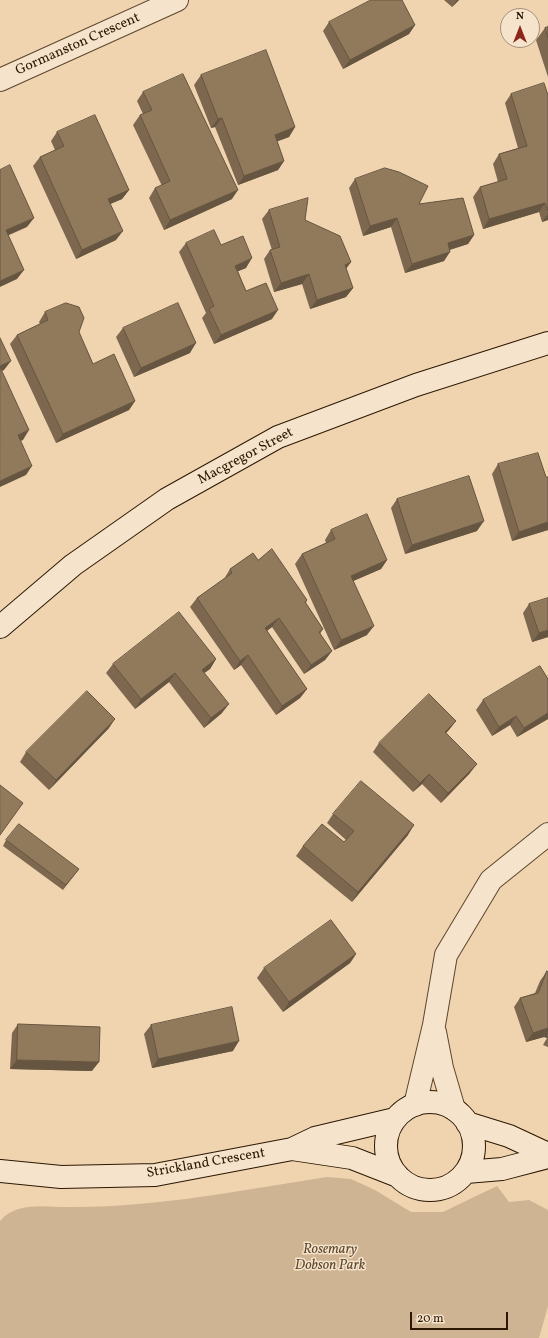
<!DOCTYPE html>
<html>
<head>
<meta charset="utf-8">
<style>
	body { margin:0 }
	#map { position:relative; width:548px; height:1338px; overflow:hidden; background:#efd4af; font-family:Vollkorn,serif }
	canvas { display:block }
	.north { position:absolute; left:500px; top:8px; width:40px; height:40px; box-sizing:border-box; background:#f5e3cb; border:1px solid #a5917b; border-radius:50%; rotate:0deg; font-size:11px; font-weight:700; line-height:16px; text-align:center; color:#2c1702 }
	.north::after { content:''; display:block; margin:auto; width:14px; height:18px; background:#8f2418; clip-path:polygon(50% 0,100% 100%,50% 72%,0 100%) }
	.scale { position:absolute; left:410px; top:1312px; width:98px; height:18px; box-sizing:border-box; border:2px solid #2c1702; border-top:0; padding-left:5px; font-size:12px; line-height:14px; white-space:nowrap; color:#2c1702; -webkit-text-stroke:3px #f5e3cb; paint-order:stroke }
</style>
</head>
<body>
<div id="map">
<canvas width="548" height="1338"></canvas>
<div class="north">N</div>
<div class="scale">20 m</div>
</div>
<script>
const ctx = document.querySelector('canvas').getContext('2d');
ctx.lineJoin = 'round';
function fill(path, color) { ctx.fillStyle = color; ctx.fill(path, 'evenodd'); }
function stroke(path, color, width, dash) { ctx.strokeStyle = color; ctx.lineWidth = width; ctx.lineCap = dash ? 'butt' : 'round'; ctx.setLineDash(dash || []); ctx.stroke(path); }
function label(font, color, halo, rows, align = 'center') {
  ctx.font = font + ' Vollkorn,serif'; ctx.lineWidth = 3; ctx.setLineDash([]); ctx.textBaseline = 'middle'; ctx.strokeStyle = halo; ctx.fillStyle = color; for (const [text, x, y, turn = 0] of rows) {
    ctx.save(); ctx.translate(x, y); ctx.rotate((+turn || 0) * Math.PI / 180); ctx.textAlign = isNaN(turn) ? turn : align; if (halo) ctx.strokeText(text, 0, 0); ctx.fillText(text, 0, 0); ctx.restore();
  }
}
fill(new Path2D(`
	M 327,1177 L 351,1179 L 375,1190 L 411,1212 L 443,1212 L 497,1186 L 509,1202 L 529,1200 L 548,1210 L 548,1306 L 539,1338 L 0,1338 L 0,1221 C 16,1201 46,1207 68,1207 C 155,1208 242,1190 327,1177 Z`), '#ceb492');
const street = new Path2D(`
	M 0,80 L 177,0
	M 435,1032 L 442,1068 L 454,1109
	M 415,1105 L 434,1025 L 446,955 L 491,880 L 548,834`);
const secondary = new Path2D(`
	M 0,627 L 73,565 L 167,499 L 278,437 L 416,385 L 548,343
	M386 1146a44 44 0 1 1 88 0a44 44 0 1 1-88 0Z
	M 467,1123 L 509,1136 L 548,1154
	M 292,1149 L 352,1158 L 398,1176
	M 0,1171 L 61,1177 L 155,1175 L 292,1149 L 315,1138 L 395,1119
	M 466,1172 L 502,1169 L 548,1157`);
stroke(street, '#5d462d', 24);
stroke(secondary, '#2c1702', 24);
stroke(street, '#f5e3cb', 22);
stroke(secondary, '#f5e3cb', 22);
fill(new Path2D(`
	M 444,0 L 459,0 L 452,7 Z
	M 329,22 L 415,25 L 409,34 L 343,69 L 323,31 Z
	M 548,27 L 548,77 L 536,40 L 545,28 Z
	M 201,75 L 295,127 L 289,137 L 277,141 L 284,161 L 278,170 L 238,185 L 215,127 L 211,128 L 194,85 Z
	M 143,92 L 232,199 L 164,230 L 149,198 L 155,188 L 162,186 L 133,125 L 140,115 L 143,114 L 137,101 Z
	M 511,94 L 548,95 L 548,220 L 542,222 L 539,212 L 483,229 L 473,197 L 480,187 L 498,182 L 493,164 L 499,154 L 518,148 L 505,103 Z
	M 57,132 L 129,190 L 122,199 L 110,204 L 116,240 L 76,259 L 33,166 L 40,157 L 55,150 L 51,141 Z
	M 355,179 L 474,235 L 468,244 L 450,250 L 444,261 L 405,273 L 391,227 L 363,236 L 349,188 Z
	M 269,210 L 305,220 L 351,262 L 346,269 L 353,288 L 346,297 L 310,309 L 302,284 L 274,292 L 264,259 L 270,250 L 272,250 L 262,219 Z
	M 186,243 L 221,245 L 246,268 L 238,271 L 246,291 L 272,319 L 214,344 L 202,318 L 206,313 L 179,252 Z
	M 45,312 L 79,332 L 93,364 L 135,401 L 129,410 L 56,443 L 10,344 L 17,335 L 40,324 L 39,322 Z
	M 123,328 L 190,353 L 134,377 L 116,337 Z
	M 498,464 L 546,477 L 548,477 L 548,530 L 512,541 L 492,474 Z
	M 397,499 L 477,531 L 405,554 L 391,508 Z
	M 331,530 L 387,560 L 381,569 L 353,581 L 367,635 L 334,650 L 295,564 L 302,554 L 326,543 L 325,540 Z
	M 258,560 L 307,600 L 306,603 L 323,629 L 320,634 L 332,651 L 325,660 L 304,674 L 272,627 L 267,631 L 307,689 L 300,698 L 276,715 L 241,665 L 234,670 L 190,607 L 197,598 L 224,579 L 230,569 Z
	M 529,604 L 548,637 L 532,642 L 523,613 Z
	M 216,659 L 210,669 L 204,673 L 222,713 L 204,728 L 169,682 L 135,709 L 106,673 L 113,664 Z
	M 548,679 L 548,719 L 517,737 L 510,725 L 492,736 L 476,710 L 483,700 Z
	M 456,721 L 446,733 L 470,773 L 441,803 L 422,784 L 413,792 L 373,752 L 379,743 Z
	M 109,728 L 49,790 L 20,762 L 26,752 Z
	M 333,814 L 408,835 L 352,902 L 296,856 L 303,846 L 344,842 L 346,840 L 327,823 Z
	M 6,840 L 79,869 L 63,890 L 3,846 Z
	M 356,954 L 350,963 L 283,1012 L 257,978 L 264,968 Z
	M 547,971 L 548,972 L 548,1047 L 543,1045 L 547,1038 L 544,1037 L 526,1042 L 514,1007 L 520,998 L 535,993 L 540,981 Z
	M 18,1024 L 92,1071 L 10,1069 L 12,1033 Z
	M 151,1025 L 233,1051 L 152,1068 L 144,1034 Z`), '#7d684f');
fill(new Path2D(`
	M 457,0 L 459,0 L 452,7 Z
	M 415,25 L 409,34 L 343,69 L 350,60 Z
	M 222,118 L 215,127 L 211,128 L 218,119 Z
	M 295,127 L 289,137 L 268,145 L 275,135 Z
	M 284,161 L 278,170 L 238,185 L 244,176 Z
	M 129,190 L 122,199 L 101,208 L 108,199 Z
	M 238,190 L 232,199 L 164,230 L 170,220 Z
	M 545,203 L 539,212 L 483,229 L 489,219 Z
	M 548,214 L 548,220 L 542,222 Z
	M 34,218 L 27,227 L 0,239 L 6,230 Z
	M 397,218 L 391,227 L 363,236 L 370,226 Z
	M 123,231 L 116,240 L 76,259 L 82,250 Z
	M 474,235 L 468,244 L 441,252 L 448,243 Z
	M 450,252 L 444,261 L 405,273 L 412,264 Z
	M 252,258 L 246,268 L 229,275 L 235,266 Z
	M 351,262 L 344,271 L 345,265 Z
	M 24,270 L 17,279 L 0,287 L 0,281 Z
	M 309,274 L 302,284 L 274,292 L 281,283 Z
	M 353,288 L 346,297 L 310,309 L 317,300 Z
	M 278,310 L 272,319 L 214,344 L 221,335 Z
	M 196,343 L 190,353 L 134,377 L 141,368 Z
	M 11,361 L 4,370 L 0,372 L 0,366 Z
	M 135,401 L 129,410 L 56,443 L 63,434 Z
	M 29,430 L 23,440 L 12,445 L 18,435 Z
	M 32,466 L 26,475 L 0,487 L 0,481 Z
	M 484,521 L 477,531 L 405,554 L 412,545 Z
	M 548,522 L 548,530 L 512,541 L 519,532 Z
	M 387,560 L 381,569 L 344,585 L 351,576 Z
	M 279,618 L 272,627 L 258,637 L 265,628 Z
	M 374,626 L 367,635 L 334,650 L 341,640 Z
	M 548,630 L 548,637 L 532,642 L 539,633 Z
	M 332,651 L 325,660 L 304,674 L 311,665 Z
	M 248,655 L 241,665 L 234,670 L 240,661 Z
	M 216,659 L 210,669 L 196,679 L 202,670 Z
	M 175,673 L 169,682 L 135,709 L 141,699 Z
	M 307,689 L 300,698 L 276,715 L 282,706 Z
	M 229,704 L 222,713 L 204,728 L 211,718 Z
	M 548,713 L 548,719 L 517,737 L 524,728 Z
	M 516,716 L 510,725 L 492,736 L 499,727 Z
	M 115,719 L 109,728 L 49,790 L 56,780 Z
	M 456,721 L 449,730 L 438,741 L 445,732 Z
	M 477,764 L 470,773 L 441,803 L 448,793 Z
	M 429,774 L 422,784 L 413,792 L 420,783 Z
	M 414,825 L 408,835 L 352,902 L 358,892 Z
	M 356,954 L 350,963 L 283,1012 L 289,1002 Z
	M 548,1028 L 548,1036 L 547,1038 L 544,1037 L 526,1042 L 533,1033 Z
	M 239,1041 L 233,1051 L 152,1068 L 158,1059 Z
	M 17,1060 L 99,1062 L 92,1071 L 10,1069 Z`), '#665540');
const building = new Path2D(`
	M 371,0 L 402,0 L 415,25 L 350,60 L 329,22 Z
	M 548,27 L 548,38 L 545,28 Z
	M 266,50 L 295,127 L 275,135 L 284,161 L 244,176 L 222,118 L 218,119 L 201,75 Z
	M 183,74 L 238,190 L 170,220 L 155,188 L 170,181 L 140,115 L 152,110 L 143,92 Z
	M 544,83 L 548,95 L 548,211 L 545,203 L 489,219 L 480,187 L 507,179 L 499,154 L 527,146 L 511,94 Z
	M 95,115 L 129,190 L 108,199 L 123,231 L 82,250 L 40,157 L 64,146 L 57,132 Z
	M 10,165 L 34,218 L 6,230 L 24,270 L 0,281 L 0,170 Z
	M 385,168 L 399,172 L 428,186 L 419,204 L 463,198 L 474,235 L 448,243 L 450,252 L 412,264 L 397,218 L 370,226 L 355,179 Z
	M 308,198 L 305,220 L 340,236 L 351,262 L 345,265 L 353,288 L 317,300 L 309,274 L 281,283 L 270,250 L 280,247 L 269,210 Z
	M 214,230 L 221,245 L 243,236 L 252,258 L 235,266 L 246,291 L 266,283 L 278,310 L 221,335 L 209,309 L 214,306 L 186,243 Z
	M 66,303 L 79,307 L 84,318 L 79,332 L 93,364 L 114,354 L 135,401 L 63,434 L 17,335 L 48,320 L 45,312 Z
	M 178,303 L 196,343 L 141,368 L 123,328 Z
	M 0,338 L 11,361 L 0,366 Z
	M 0,367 L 29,430 L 18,435 L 32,466 L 0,481 Z
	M 538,453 L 546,477 L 548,477 L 548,522 L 519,532 L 498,464 Z
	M 469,476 L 484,521 L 412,545 L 397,499 Z
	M 367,514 L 387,560 L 351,576 L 374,626 L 341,640 L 302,554 L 335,539 L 331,530 Z
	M 272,549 L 307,600 L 305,602 L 323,629 L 319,632 L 332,651 L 311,665 L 279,618 L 265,628 L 307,689 L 282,706 L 248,655 L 240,661 L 197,598 L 232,573 L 230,569 L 253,553 L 258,560 Z
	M 548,598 L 548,630 L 539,633 L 529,604 Z
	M 179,612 L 216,659 L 202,670 L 229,704 L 211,718 L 175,673 L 141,699 L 113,664 Z
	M 540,666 L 548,679 L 548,713 L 524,728 L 516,716 L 499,727 L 483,700 Z
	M 87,691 L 115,719 L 56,780 L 26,752 Z
	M 429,694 L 456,721 L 445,732 L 477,764 L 448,793 L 429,774 L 420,783 L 379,743 Z
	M 361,781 L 414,825 L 358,892 L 303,846 L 322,824 L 344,842 L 354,831 L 333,814 Z
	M 0,785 L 23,803 L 0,835 Z
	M 19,824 L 79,869 L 66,885 L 6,840 Z
	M 331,920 L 356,954 L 289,1002 L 264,968 Z
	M 547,971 L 548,972 L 548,1028 L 533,1033 L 520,998 L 538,993 Z
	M 232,1007 L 239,1041 L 158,1059 L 151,1025 Z
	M 18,1024 L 100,1027 L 99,1062 L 17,1060 Z`);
fill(building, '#91795c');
stroke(building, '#665540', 1);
label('14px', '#2c1702', '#f5e3cb', [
	["Gormanston Crescent",78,45,-24],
	["Macgregor Street",246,457,-28],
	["Strickland Crescent",206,1164,-10]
]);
label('italic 14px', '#5d462d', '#f5e3cb', [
	["Rosemary",330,1250],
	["Dobson Park",330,1266]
]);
</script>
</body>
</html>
